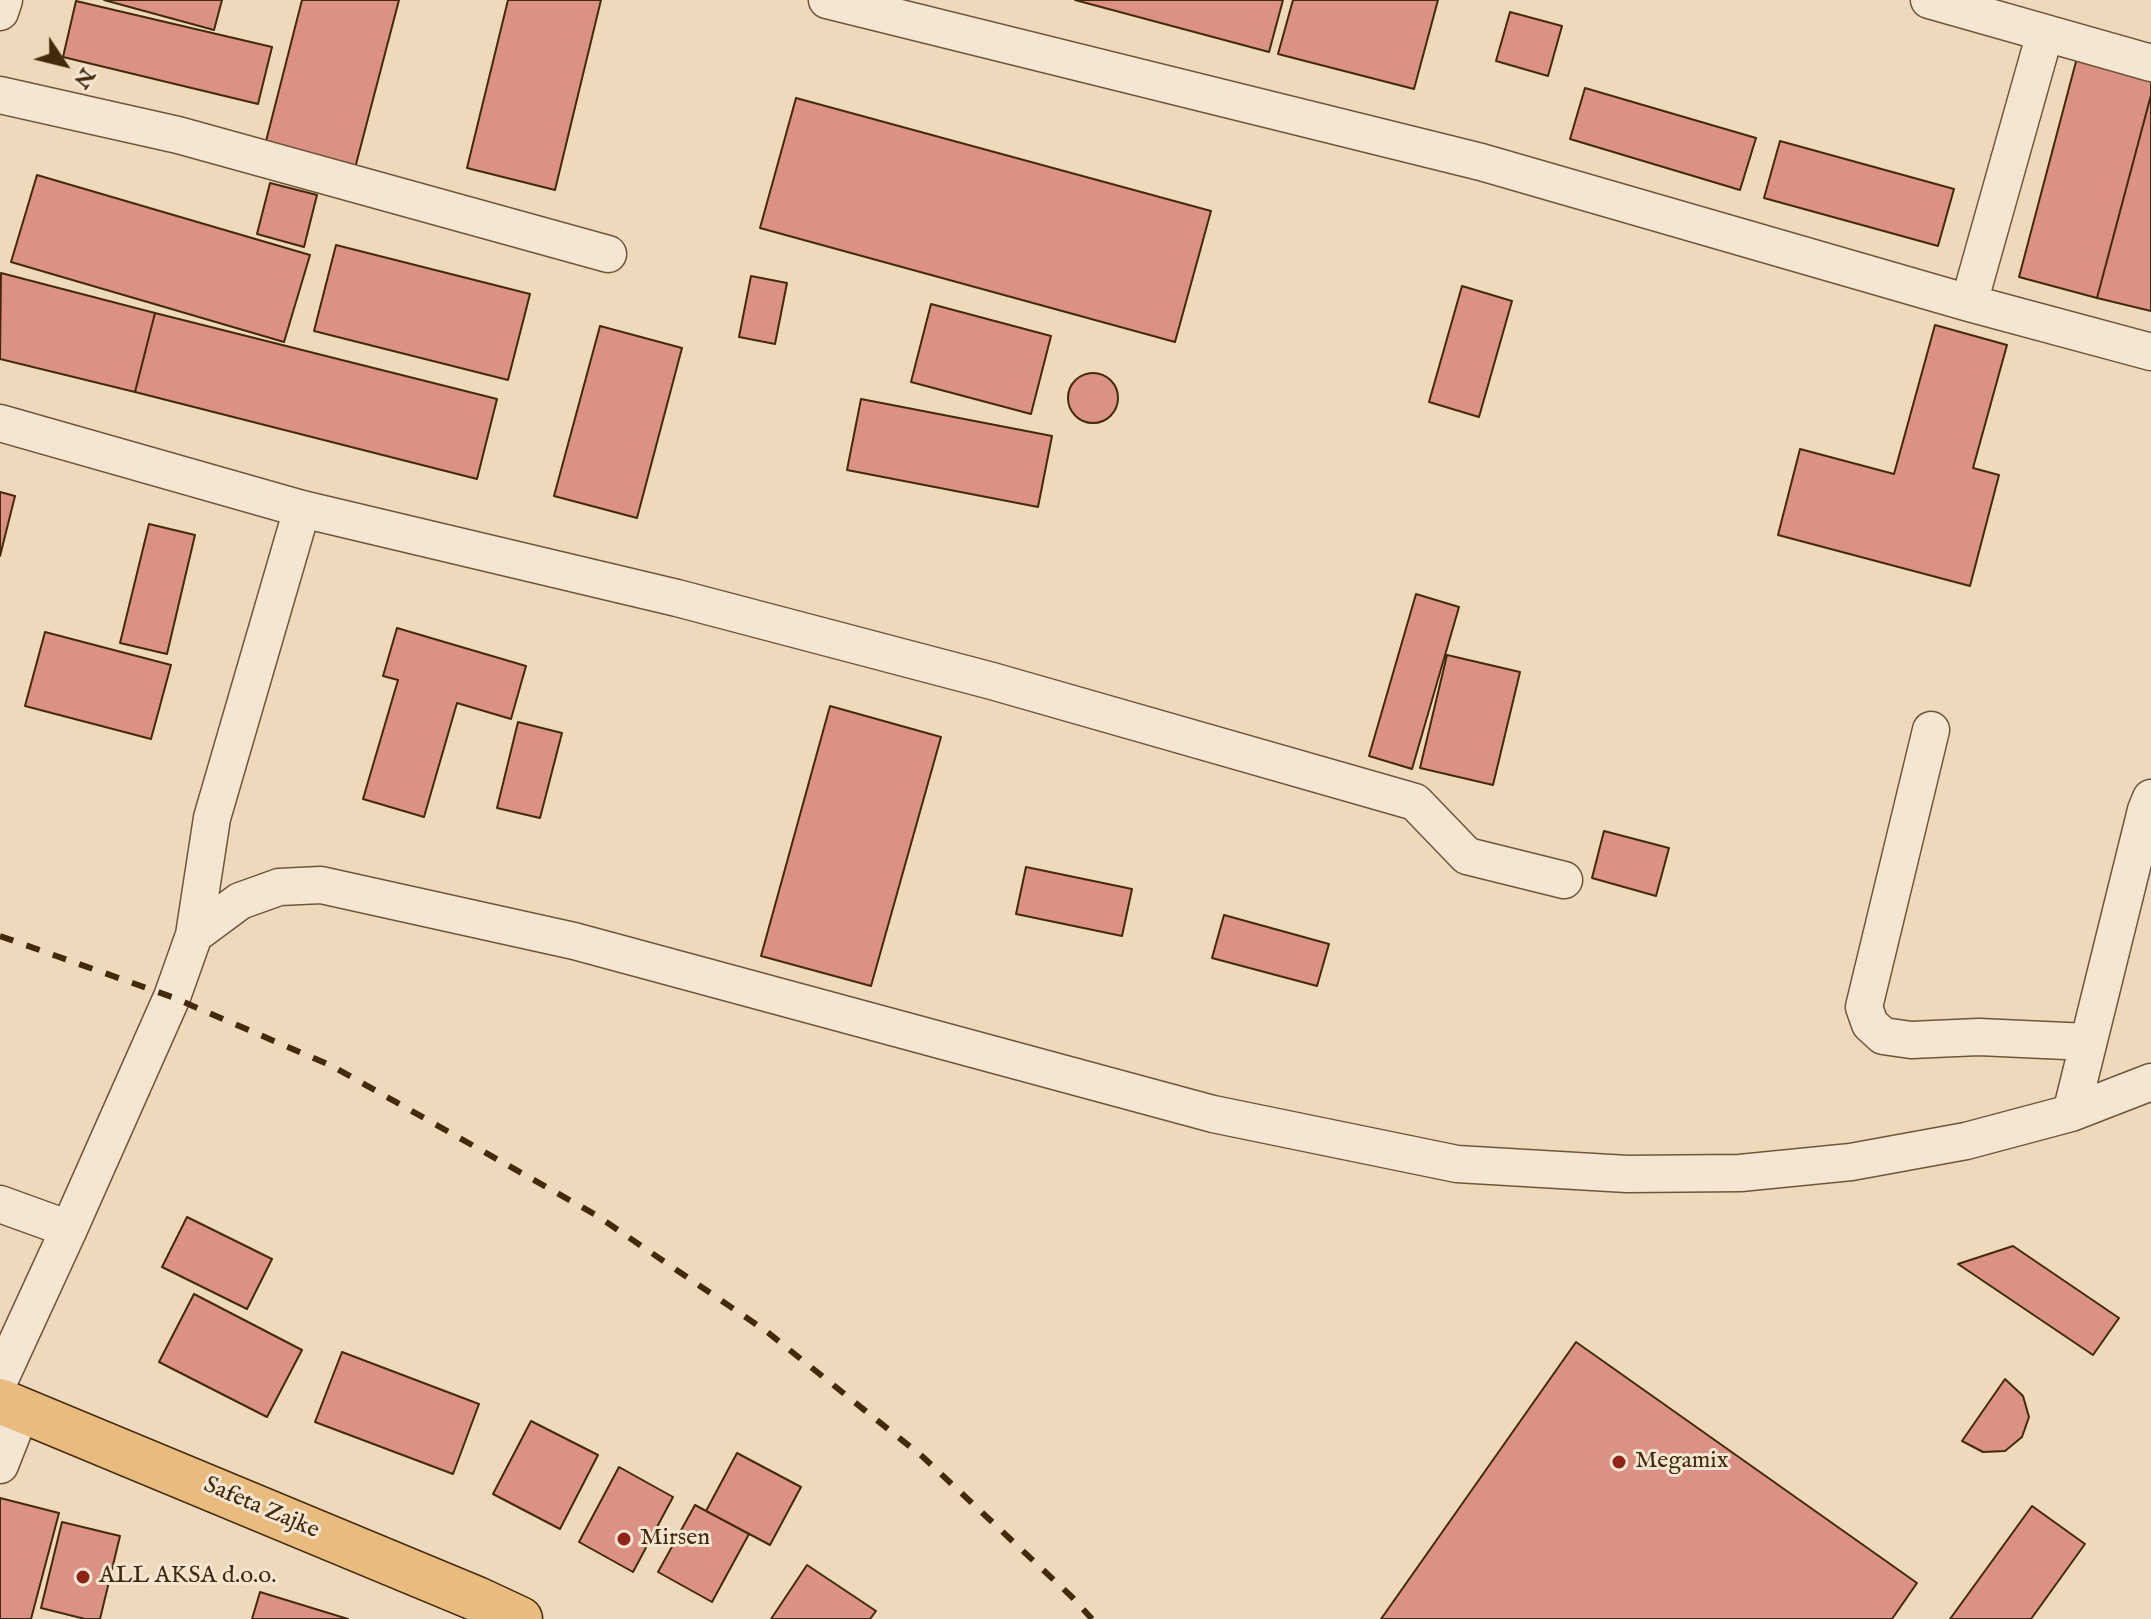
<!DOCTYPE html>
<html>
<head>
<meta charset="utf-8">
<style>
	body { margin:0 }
	#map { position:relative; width:2151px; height:1619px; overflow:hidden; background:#efd9bc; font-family:"IM FELL English",serif }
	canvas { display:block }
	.north { position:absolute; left:24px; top:24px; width:80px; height:80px; -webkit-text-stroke:6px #f5e6d3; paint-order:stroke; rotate:125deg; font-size:22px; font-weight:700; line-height:32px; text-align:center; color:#442a0c }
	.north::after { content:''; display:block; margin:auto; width:28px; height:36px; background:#442a0c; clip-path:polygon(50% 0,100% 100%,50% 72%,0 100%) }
</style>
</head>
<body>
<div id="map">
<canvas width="2151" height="1619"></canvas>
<div class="north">N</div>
</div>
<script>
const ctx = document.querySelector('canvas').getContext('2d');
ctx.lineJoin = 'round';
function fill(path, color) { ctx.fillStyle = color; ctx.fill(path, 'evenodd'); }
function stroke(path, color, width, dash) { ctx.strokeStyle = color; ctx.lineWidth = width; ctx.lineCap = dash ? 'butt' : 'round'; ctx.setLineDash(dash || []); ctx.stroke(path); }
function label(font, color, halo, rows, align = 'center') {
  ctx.font = font + ' "IM FELL English",serif'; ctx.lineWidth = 6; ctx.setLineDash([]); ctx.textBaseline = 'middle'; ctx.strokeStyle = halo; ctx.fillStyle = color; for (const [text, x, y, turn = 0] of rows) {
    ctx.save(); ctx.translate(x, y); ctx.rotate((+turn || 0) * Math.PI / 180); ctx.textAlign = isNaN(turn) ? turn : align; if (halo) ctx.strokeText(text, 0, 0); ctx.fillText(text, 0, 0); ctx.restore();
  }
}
const building = new Path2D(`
	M 104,0 L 222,0 L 214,30 Z
	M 302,0 L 399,0 L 354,172 L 264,149 Z
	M 508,0 L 601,0 L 555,190 L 467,168 Z
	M 1075,0 L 1283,0 L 1269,52 Z
	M 1293,0 L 1438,0 L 1414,89 L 1278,54 Z
	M 76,1 L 272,47 L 258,104 L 63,57 Z
	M 1510,12 L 1562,26 L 1548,76 L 1496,61 Z
	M 2078,54 L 2151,74 L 2151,95 L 2097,298 L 2019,277 Z
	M 1585,88 L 1756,138 L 1740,190 L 1570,139 Z
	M 2151,95 L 2151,311 L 2097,298 Z
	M 796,98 L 1211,211 L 1175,342 L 760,228 Z
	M 1780,141 L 1954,189 L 1938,246 L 1764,198 Z
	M 37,175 L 310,255 L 284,342 L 11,262 Z
	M 270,183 L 317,195 L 304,247 L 257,234 Z
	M 336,245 L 530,294 L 508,380 L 314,331 Z
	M 1,273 L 155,313 L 135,392 L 0,359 Z
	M 751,276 L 787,283 L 775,344 L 739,337 Z
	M 1462,286 L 1512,301 L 1479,417 L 1429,402 Z
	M 931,304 L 1051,336 L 1031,414 L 911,382 Z
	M 155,313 L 497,399 L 477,479 L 135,392 Z
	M 1935,325 L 2007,345 L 1973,468 L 1999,475 L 1970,586 L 1778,535 L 1800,449 L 1894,474 Z
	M 600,326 L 682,348 L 637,518 L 554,496 Z
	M1068 398a25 25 0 1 1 50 0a25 25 0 1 1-50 0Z
	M 861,399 L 1052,436 L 1038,507 L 847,470 Z
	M 0,492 L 15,496 L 0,556 Z
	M 149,524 L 195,535 L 167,654 L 120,643 Z
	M 1416,594 L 1459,607 L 1412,769 L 1369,756 Z
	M 397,628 L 526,666 L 511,719 L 457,703 L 424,817 L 363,799 L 398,680 L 383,676 Z
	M 45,632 L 171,665 L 151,739 L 25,706 Z
	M 1447,655 L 1520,672 L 1493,785 L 1420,768 Z
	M 830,706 L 941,737 L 871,986 L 761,956 Z
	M 518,722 L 562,733 L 540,818 L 497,808 Z
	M 1604,831 L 1669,848 L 1656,896 L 1592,878 Z
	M 1026,867 L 1132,889 L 1122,936 L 1016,914 Z
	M 1224,915 L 1329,944 L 1317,986 L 1212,958 Z
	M 187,1217 L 272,1259 L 247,1309 L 162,1267 Z
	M 2013,1246 L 2119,1318 L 2093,1355 L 1958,1264 Z
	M 194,1294 L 302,1350 L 267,1417 L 159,1362 Z
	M 1576,1342 L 1917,1583 L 1892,1619 L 1381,1619 Z
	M 342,1352 L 479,1404 L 453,1474 L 315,1422 Z
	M 2005,1379 L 2023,1396 L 2029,1417 L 2022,1437 L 2005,1451 L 1983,1452 L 1962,1441 Z
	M 531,1421 L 598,1455 L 560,1529 L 493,1494 Z
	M 737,1453 L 801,1487 L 770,1545 L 706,1511 Z
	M 619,1467 L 673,1497 L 633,1572 L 579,1542 Z
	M 0,1498 L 59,1513 L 31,1619 L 0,1619 Z
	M 695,1505 L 749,1534 L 712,1602 L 658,1572 Z
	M 2032,1506 L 2085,1544 L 2031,1619 L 1950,1619 Z
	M 62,1522 L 120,1536 L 100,1619 L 85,1619 L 41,1608 Z
	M 807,1565 L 876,1611 L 870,1619 L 771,1619 Z
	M 260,1592 L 348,1619 L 252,1619 Z`);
fill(building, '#db9183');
stroke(building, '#442a0c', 2);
const minor = new Path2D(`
	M 827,0 L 1481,162 L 1969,303 L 2151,352
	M 1929,0 L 2151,63
	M 0,12 L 4,0
	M 0,95 L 178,135 L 608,254
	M 1969,303 L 2045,33
	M 0,423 L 302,509 L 677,598 L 992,681 L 1415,802 L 1467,856 L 1564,880
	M 1931,730 L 1864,1007 L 1870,1024 L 1883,1036 L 1911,1040 L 1979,1037 L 2088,1042
	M 194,935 L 240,901 L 279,887 L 321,885 L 574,941 L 1213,1114 L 1457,1164 L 1627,1174 L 1740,1173 L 1851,1162 L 1966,1141 L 2071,1113 L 2151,1082
	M 2071,1113 L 2146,810 L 2151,798
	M 0,1204 L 69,1229 L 0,1379
	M 69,1229 L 172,997 L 194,935 L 212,818 L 302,509
	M 0,1465 L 22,1409`);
const major = new Path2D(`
	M 0,1401 L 477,1599 L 520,1619`);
stroke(minor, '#6f5638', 39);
stroke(major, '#442a0c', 47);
stroke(minor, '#f5e6d3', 36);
stroke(major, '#e8bc7e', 44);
stroke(new Path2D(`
	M 0,936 L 172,997 L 332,1066 L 596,1215 L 766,1331 L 923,1457 L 1072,1597 L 1092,1619`), '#442a0c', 6, [14, 14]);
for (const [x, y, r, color] of [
	[1619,1462,8,"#8f2418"],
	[624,1539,8,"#8f2418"],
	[83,1577,8,"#8f2418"]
]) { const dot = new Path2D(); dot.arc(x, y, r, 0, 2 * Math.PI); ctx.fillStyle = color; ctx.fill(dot); stroke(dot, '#f5e6d3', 3); }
label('24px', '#442a0c', '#f5e6d3', [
	["Megamix",1635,1462],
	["Mirsen",640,1539],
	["ALL AKSA d.o.o.",99,1577]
], 'left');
label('24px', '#442a0c', '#f5e6d3', [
	["Safeta Zajke",261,1509,23]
]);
</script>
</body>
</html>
